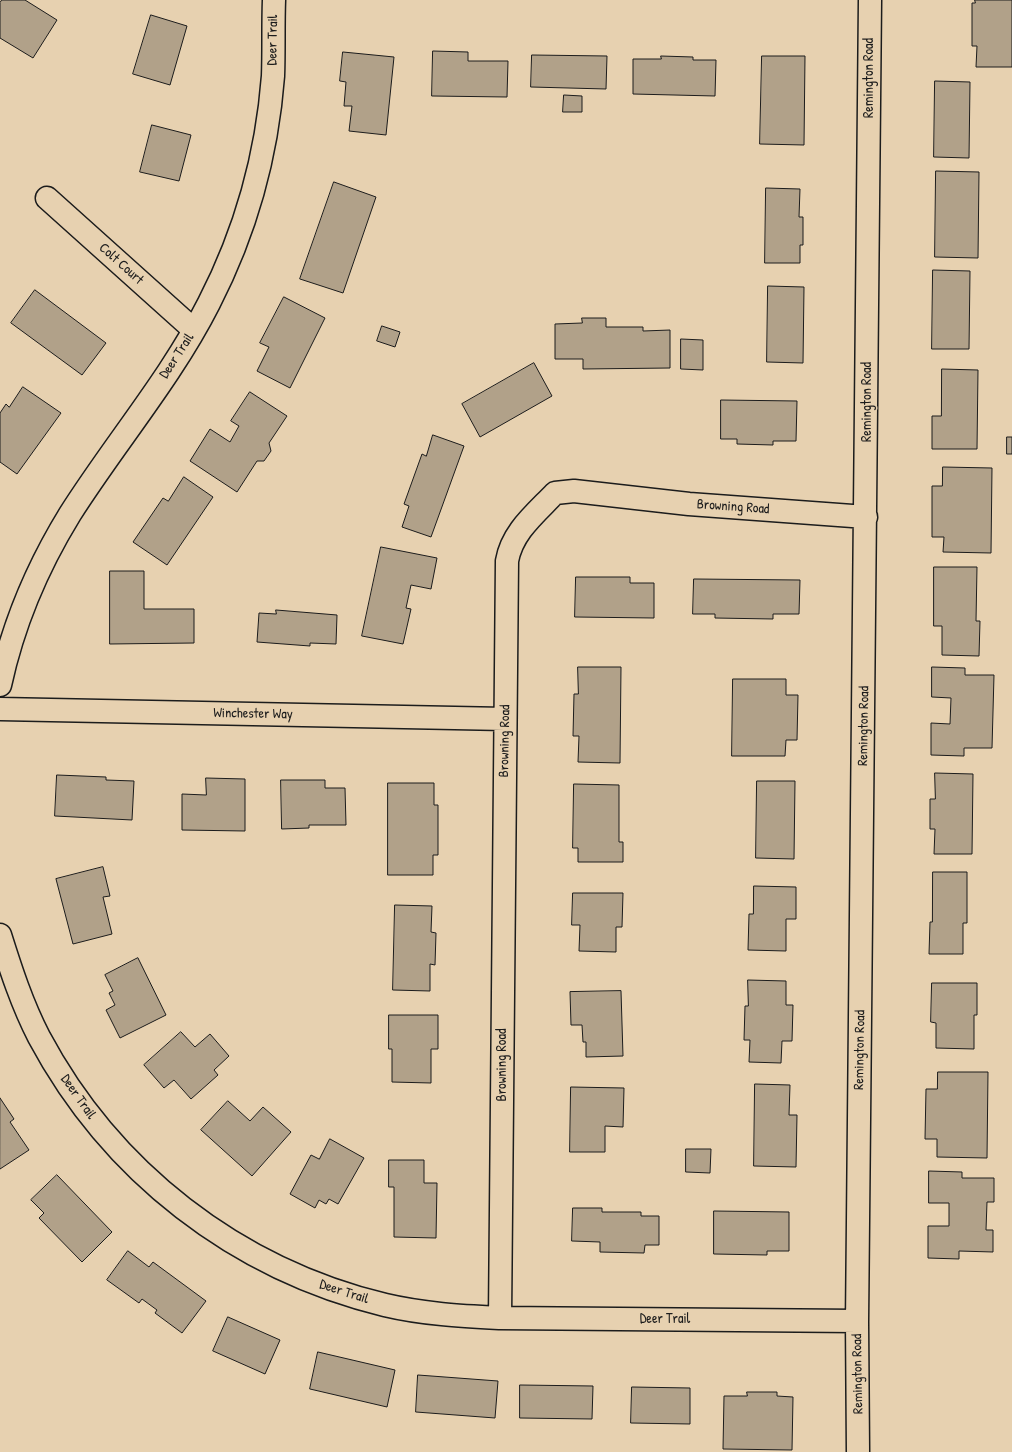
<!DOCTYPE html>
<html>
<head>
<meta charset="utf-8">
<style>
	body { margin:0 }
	canvas { display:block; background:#e7d1b0 }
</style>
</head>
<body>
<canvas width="1012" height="1452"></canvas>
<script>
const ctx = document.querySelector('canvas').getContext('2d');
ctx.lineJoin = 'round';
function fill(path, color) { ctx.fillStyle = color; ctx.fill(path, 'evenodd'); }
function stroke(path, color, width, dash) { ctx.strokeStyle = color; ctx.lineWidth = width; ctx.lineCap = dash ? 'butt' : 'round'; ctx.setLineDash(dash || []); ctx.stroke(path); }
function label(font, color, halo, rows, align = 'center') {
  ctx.font = font + ' "Patrick Hand",sans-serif'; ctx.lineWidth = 3; ctx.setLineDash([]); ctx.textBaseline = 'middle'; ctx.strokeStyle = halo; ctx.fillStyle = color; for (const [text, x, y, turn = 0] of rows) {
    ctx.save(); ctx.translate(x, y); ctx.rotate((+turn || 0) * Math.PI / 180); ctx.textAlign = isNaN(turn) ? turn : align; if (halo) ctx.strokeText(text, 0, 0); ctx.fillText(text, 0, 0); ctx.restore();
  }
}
const building = new Path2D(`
	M 2,0 L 25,0 L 57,20 L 33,58 L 0,38 L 0,3 Z
	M 975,0 L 1012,0 L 1012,67 L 976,67 L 977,46 L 972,46 L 972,3 L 975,3 Z
	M 151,15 L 187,26 L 170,85 L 133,74 Z
	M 433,51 L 468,52 L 468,61 L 508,61 L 507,97 L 432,96 Z
	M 343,52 L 394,57 L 386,135 L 349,131 L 352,106 L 344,106 L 346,82 L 340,81 Z
	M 532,55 L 607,56 L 606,89 L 531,87 Z
	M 661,56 L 693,57 L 693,60 L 716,60 L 715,96 L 633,94 L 633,59 L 661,59 Z
	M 762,56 L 805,56 L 804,145 L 760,144 Z
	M 935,81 L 970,82 L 969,158 L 934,157 Z
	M 564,95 L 582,96 L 582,112 L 563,112 Z
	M 152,125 L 191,135 L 179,181 L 140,172 Z
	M 936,171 L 979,172 L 978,258 L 935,257 Z
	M 334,182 L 376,197 L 343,293 L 300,279 Z
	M 766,188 L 800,189 L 799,217 L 803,217 L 803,245 L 800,245 L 800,263 L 765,263 Z
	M 933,270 L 970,271 L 969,349 L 932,349 Z
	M 768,286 L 804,287 L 803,363 L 767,362 Z
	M 35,290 L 106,343 L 82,375 L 11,323 Z
	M 284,297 L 325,318 L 290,388 L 257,371 L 269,347 L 260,343 Z
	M 582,318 L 606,318 L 606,327 L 643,327 L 643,331 L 670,330 L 670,368 L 583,369 L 583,359 L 555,359 L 555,324 L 582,323 Z
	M 382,326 L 400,332 L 395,347 L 377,341 Z
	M 681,339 L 703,340 L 703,370 L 681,369 Z
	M 534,363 L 552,396 L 480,437 L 462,404 Z
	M 942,369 L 978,370 L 977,449 L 932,449 L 932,416 L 941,416 Z
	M 23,387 L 61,413 L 17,474 L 0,462 L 0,413 L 6,404 L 9,407 Z
	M 250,392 L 287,416 L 269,443 L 271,451 L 264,461 L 257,461 L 237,492 L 190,461 L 210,429 L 230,442 L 239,426 L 231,421 Z
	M 721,400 L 797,401 L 796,441 L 773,441 L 773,445 L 737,444 L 737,439 L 721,439 Z
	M 433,435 L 464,446 L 431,537 L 402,527 L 409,506 L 404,504 L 422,454 L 426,456 Z
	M 1007,437 L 1012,437 L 1012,454 L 1007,454 Z
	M 943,467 L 992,468 L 991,553 L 943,552 L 944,537 L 932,537 L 932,486 L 942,486 Z
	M 184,477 L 213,497 L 167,565 L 133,542 L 163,498 L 168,501 Z
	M 381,547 L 437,558 L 431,589 L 411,585 L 406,608 L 411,609 L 403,644 L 362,636 Z
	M 934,567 L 977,567 L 976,621 L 980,621 L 979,656 L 942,655 L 942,626 L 934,626 Z
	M 110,571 L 144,571 L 144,609 L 194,609 L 194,643 L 110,644 Z
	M 576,577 L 630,577 L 630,583 L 654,583 L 654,618 L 575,617 Z
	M 694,579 L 800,580 L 799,614 L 773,614 L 773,619 L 715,618 L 715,614 L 693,614 Z
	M 276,610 L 337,615 L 336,644 L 310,643 L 310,646 L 257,642 L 259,613 L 276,614 Z
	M 578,667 L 621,667 L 620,763 L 578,762 L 579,736 L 573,736 L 574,694 L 578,694 Z
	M 932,667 L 965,668 L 965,675 L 994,675 L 992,748 L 964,748 L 964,756 L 931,755 L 931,723 L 950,724 L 951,698 L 932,697 Z
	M 733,679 L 786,679 L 786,695 L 798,695 L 797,740 L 786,740 L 785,756 L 732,756 Z
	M 935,773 L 973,774 L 972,854 L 934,854 L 935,829 L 930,829 L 930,799 L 935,799 Z
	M 57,775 L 106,777 L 106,780 L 134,781 L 132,820 L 55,816 Z
	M 206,778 L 245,779 L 245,831 L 182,830 L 182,794 L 206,795 Z
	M 281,780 L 325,780 L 325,788 L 345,788 L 346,825 L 309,825 L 309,828 L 282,829 Z
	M 757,781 L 795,781 L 794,859 L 756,858 Z
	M 388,783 L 434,783 L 434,805 L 438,805 L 438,855 L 433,855 L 433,875 L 388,875 Z
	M 574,784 L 619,785 L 619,842 L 623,842 L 623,862 L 578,862 L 578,848 L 573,848 Z
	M 103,867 L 110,896 L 103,897 L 112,934 L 73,944 L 56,879 Z
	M 933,872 L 967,872 L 967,923 L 963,923 L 963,954 L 929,954 L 930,922 L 932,922 Z
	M 754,886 L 796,887 L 796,919 L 786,919 L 786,951 L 748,950 L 749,914 L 753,914 Z
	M 573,893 L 623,893 L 622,927 L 616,927 L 616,952 L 579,951 L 580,925 L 572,925 Z
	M 395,905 L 432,906 L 431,932 L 436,933 L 435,965 L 430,964 L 430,991 L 393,990 Z
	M 138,958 L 166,1015 L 120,1038 L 106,1010 L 115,1005 L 109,993 L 113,991 L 105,975 Z
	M 748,980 L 786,981 L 786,1005 L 793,1005 L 792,1041 L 782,1041 L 781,1063 L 749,1062 L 750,1040 L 744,1040 L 745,1006 L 748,1006 Z
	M 932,983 L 977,983 L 977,1015 L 974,1015 L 974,1049 L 936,1048 L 936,1023 L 931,1022 Z
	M 621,991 L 623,1056 L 586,1057 L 586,1042 L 583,1042 L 582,1025 L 571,1025 L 570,992 Z
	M 389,1015 L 438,1015 L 438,1049 L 431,1049 L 431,1083 L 392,1082 L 392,1049 L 389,1049 Z
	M 181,1032 L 195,1047 L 210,1034 L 229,1056 L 214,1070 L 218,1075 L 191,1099 L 174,1080 L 164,1088 L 144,1065 Z
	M 938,1072 L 988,1072 L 987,1158 L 937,1157 L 937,1139 L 925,1139 L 926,1089 L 937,1089 Z
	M 755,1084 L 790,1085 L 789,1115 L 797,1115 L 796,1167 L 754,1166 Z
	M 571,1087 L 624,1088 L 623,1127 L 605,1126 L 605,1152 L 570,1152 Z
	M 0,1098 L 14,1119 L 10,1122 L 29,1150 L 0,1169 Z
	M 228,1101 L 250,1121 L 263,1107 L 291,1132 L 252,1176 L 201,1130 Z
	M 330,1139 L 364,1158 L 338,1204 L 329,1199 L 326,1204 L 319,1200 L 315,1208 L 290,1194 L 311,1155 L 319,1159 Z
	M 686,1149 L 711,1149 L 710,1173 L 686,1172 Z
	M 389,1160 L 424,1160 L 424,1183 L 437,1183 L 436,1238 L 394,1237 L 394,1187 L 389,1187 Z
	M 929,1171 L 962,1172 L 962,1178 L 994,1178 L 994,1202 L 987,1202 L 986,1230 L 993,1230 L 993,1252 L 959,1251 L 959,1259 L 928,1258 L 928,1226 L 949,1226 L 949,1203 L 929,1203 Z
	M 57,1175 L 112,1232 L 82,1262 L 39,1218 L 44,1213 L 31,1200 Z
	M 573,1208 L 602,1208 L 602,1212 L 641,1212 L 641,1216 L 659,1216 L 659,1245 L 645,1245 L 644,1253 L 600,1252 L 600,1242 L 572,1241 Z
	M 714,1211 L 789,1212 L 789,1251 L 767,1251 L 767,1255 L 714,1254 Z
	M 128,1251 L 149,1267 L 153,1262 L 206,1301 L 182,1333 L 155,1313 L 157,1310 L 142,1299 L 139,1303 L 107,1280 Z
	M 228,1317 L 280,1340 L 265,1374 L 213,1351 Z
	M 318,1352 L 395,1370 L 387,1407 L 310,1389 Z
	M 418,1375 L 498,1381 L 495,1418 L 416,1412 Z
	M 520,1385 L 593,1386 L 592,1419 L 520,1418 Z
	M 632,1387 L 690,1388 L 690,1424 L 631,1423 Z
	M 747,1392 L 777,1392 L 777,1396 L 793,1397 L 792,1450 L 723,1449 L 724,1396 L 747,1396 Z`);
fill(building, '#b1a189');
stroke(building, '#1c1c1c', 1);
const minor = new Path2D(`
	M 47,198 L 194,330
	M 0,685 C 13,625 38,566 70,514 C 115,443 171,378 209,303 C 245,233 267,155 273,76 C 274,51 273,25 274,0
	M 0,709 L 505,719
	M 0,935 C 11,970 22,1004 39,1037 C 111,1172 236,1269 385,1305 C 423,1314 462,1316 500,1318 L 857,1321
	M 500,1318 L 507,561 C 512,532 535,514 555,493 L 574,491 L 689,504 L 866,517
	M 858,1452 L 857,1321 L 870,0`);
stroke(minor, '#1c1c1c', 25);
stroke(minor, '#e7d1b0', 22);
label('14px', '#1c1c1c', '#e7d1b0', [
	["Deer Trail",273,40,-89],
	["Remington Road",869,78,-90],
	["Colt Court",121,264,42],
	["Deer Trail",177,356,-57],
	["Remington Road",867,402,-90],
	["Browning Road",733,507,4],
	["Winchester Way",253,714,1],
	["Remington Road",864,726,-89],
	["Browning Road",505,741,-89],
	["Remington Road",860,1050,-89],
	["Browning Road",502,1065,-90],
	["Deer Trail",78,1097,55],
	["Deer Trail",344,1292,18],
	["Deer Trail",665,1319],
	["Remington Road",858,1374,-91]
]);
</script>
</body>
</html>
